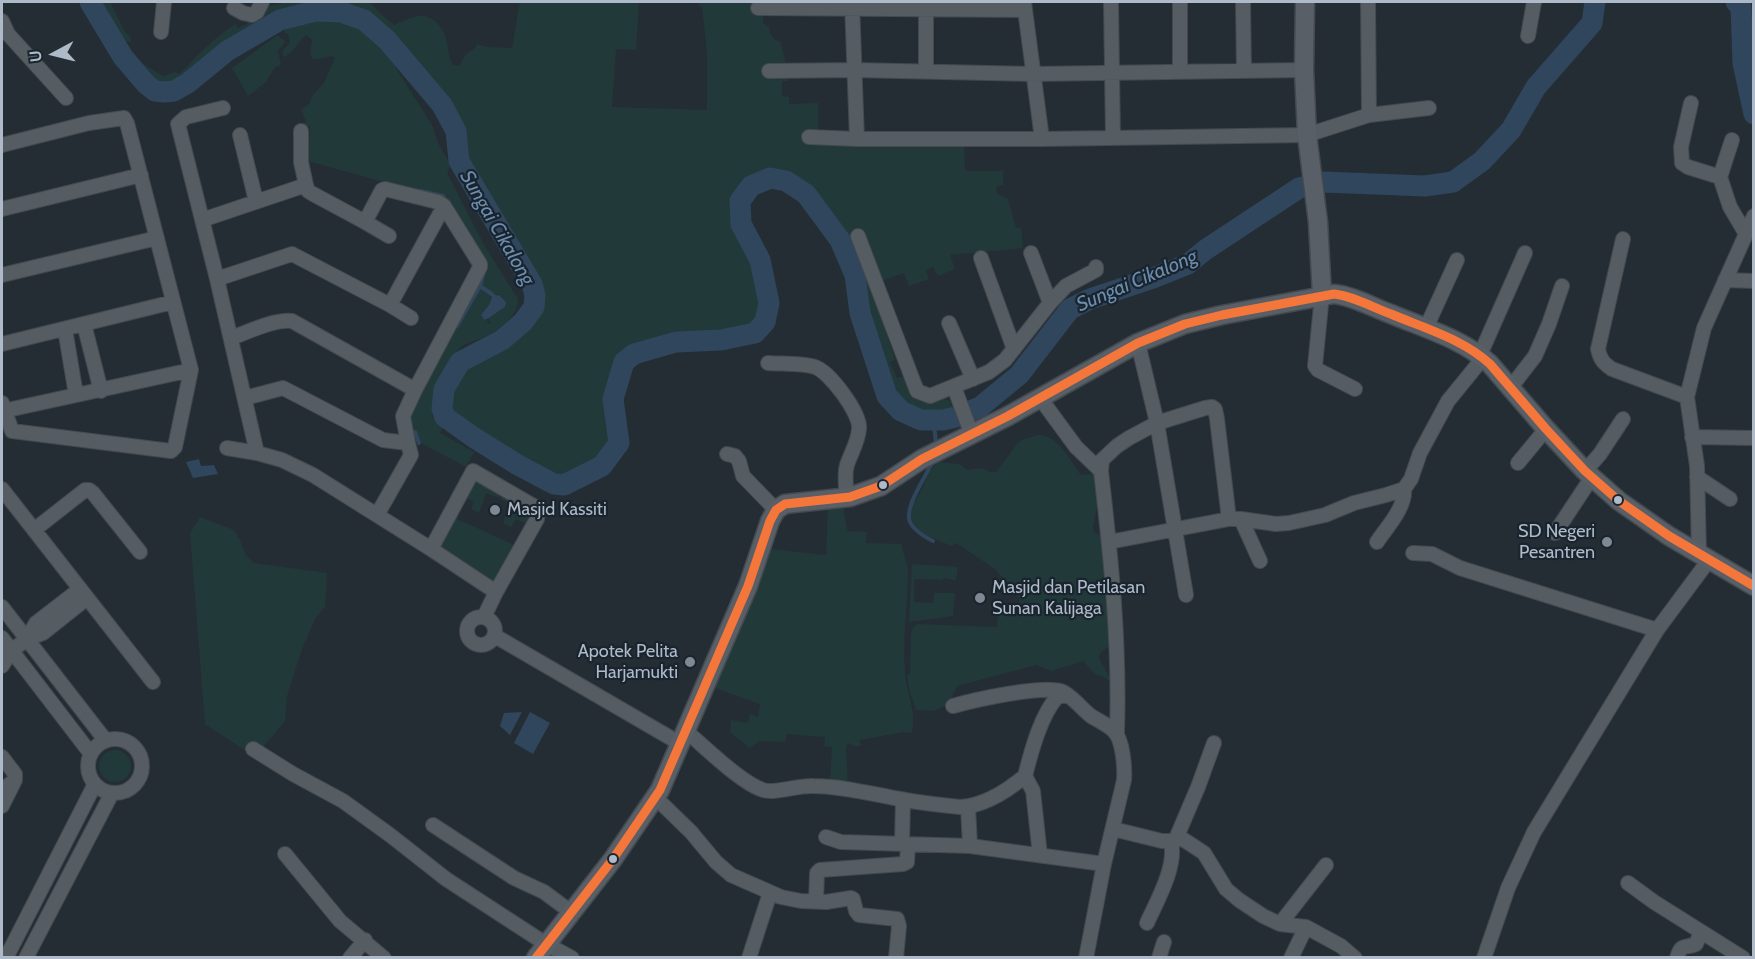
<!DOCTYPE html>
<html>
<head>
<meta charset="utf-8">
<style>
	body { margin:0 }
	#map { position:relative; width:1755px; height:959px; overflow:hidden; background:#252d34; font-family:Cabin,sans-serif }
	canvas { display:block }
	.frame { position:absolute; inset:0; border:3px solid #aebac7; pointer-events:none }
	.north { position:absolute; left:24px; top:24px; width:60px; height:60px; -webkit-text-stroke:4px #19242f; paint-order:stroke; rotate:263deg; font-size:16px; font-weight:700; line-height:24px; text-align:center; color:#aebac7 }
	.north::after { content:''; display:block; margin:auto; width:21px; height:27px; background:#aebac7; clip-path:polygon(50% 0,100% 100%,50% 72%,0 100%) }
</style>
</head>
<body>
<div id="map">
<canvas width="1755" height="959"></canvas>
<div class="frame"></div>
<div class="north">U</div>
</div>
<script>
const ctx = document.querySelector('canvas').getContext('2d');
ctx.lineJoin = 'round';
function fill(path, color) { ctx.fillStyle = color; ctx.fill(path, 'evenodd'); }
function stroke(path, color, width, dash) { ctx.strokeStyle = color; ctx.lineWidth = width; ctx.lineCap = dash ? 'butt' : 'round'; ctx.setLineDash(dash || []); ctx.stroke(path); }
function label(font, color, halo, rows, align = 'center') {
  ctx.font = font + ' Cabin,sans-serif'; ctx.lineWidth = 4.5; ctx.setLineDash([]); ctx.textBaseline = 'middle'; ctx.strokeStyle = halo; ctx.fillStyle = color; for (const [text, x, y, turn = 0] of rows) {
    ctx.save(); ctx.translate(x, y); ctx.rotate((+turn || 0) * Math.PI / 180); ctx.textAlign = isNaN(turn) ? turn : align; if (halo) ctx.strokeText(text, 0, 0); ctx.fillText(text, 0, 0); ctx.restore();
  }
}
fill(new Path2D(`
	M 98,2 L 110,2 L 124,30 L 131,38 L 131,42 L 122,41 Z
	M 286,2 L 370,2 L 379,12 L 394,25 C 401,22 409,18 417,16 C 433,14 444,28 447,42 C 449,51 448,58 453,65 L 459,66 L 466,54 L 475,48 L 477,44 L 486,47 L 512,48 L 520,2 L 639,2 L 636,50 L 616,49 L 612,107 L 707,110 L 707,52 L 702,7 L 699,6 L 699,2 L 760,2 L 763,3 L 763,23 L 769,27 L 770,33 L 775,40 L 780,41 L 787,68 L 788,81 L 782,81 L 782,96 L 789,97 L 789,104 L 818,103 L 818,132 L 964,143 L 965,171 L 1003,171 L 1003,185 L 997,186 L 996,190 L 997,194 L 1008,199 L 1016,228 L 1021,228 L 1023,248 L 950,255 L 955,269 L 938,276 L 933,267 L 926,270 L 929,279 L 909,286 L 904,273 L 881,281 L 881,315 L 895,360 L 890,362 L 897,378 L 906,376 L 908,385 L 950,401 L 954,411 L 942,413 L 922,413 L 906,405 L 894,393 L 867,312 L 862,273 L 846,237 L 810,189 L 789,174 L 770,171 L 747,181 L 733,198 L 734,225 L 754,263 L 762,303 L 759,318 L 751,326 L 719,333 L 675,336 L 631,347 L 618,358 L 606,399 L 612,441 C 607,447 603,456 597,460 C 592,465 571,475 564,477 C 549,481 467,424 451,412 C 446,398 456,375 467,365 C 477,356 493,353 505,346 C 520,336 531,323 541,309 L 538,282 L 466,159 L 463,129 L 448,101 L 392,35 L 367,14 L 342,6 L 314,5 L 276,13 L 223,45 L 184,77 L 172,84 L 158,84 L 132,57 L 163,76 L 175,72 L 179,74 C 187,68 192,60 200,53 C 211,42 222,33 235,24 L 238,28 L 249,23 L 260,8 Z
	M 310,17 L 343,19 L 375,37 L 390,55 L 397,70 L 432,125 L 438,143 L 449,162 L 450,166 L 447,173 L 484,245 L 518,299 C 519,316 496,333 481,338 C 476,341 469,342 464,345 C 444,359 433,393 432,416 L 443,427 L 440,433 L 474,452 L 466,467 L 421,443 L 409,418 L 447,343 L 480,287 L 492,296 L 489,305 L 481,316 L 484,320 L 486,319 L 489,324 L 491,323 L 488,319 L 505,307 L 497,294 L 492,293 L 481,285 L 487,263 L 443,195 L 380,181 L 308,161 L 310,126 L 303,126 L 306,121 L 301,110 L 309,104 L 312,96 L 324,83 L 335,58 L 332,56 L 317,59 L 312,58 L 310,53 L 312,40 L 307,35 C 298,40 295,52 284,57 C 279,49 288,48 290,42 L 288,34 L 283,32 L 294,23 Z
	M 278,35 L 285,42 L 278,51 L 281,65 L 275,67 L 265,83 L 248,96 L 232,68 Z
	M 1038,435 C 1058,435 1070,460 1080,474 L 1085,475 L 1093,474 L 1099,479 L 1100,494 L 1093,526 L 1094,532 L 1103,537 L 1113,643 L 1100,653 L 1099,658 L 1108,675 L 1114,680 L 1113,683 L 1102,676 L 1095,674 L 1083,661 L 1051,671 L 1036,665 L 957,686 L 949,704 L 934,711 L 916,710 L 909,689 L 907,675 L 910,674 L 911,634 L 913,627 L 917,624 L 997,627 L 998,608 L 1019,609 L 1020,598 L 996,570 L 957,543 L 951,546 C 937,539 908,531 911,511 C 912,503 919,496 922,489 C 927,478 929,469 939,462 L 959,464 L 968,470 L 982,468 L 990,472 L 996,472 L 1017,444 L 1022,440 Z
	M 475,479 L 501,493 L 499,498 L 486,493 L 479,513 L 471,509 L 474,502 L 465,497 Z
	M 502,496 L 531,512 L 526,525 L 524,525 L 525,523 L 516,519 L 511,527 L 503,523 L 511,504 L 500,499 Z
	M 843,504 L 847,531 L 867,532 L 866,543 L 902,544 C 902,553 908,562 908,571 C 908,605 902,639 905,673 C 906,692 917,712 912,732 L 909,733 L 904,732 L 860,740 L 861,746 L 855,746 L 848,743 L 846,748 L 848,786 L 830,782 L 832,747 L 824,746 L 825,737 L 787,734 L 785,742 L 759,741 L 750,748 L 730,732 L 731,720 L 748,723 L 750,714 L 758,717 L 760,704 L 715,688 L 766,551 L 769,549 L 826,555 L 828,505 Z
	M 200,517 L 234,530 L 240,540 L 246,555 L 254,563 L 327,573 L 325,607 L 315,619 L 302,649 L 287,696 L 285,721 L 255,757 L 205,724 L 190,533 Z
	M 455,518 L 514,545 L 494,581 L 441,546 Z
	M 912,564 L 958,567 L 956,580 L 943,578 L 943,580 L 914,579 L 914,602 L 933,603 L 934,593 L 955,593 L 953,616 L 909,622 Z
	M99 766a16 16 0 1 1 32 0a16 16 0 1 1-32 0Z`), '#22393a');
fill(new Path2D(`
	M 493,294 L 500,296 L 506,302 L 505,307 L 489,318 L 484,320 L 481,315 L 489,305 Z
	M 199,459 L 201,466 L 214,465 L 218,474 L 193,478 L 186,462 Z
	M 522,712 L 510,735 L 500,726 L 504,713 Z
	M 530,712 L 550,723 L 533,754 L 514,743 Z`), '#2f465d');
stroke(new Path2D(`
	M 421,191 L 443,196 L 446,202
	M 484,272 L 480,286 L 493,295
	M 457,326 L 480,286
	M 932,420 L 935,433 L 936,445
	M 415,432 L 419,443
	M 933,461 C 928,471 922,481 917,491 C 903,518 906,527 933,541`), '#2f465d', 4);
stroke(new Path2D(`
	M 90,2 L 123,57 L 146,84 L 155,91 L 165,92 L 174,91 L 188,83 L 227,51 L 280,20 L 315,11 L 341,12 L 364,20 L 387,40 L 442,105 L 456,131 L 459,161 L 532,284 L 535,295 L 534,307 L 523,322 L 502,340 L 460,362 L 444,389 L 442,409 L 445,417 L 473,437 L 518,465 L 554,484 L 564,485 L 602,466 L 619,443 L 613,399 L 624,362 L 634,354 L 676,342 L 721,340 L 755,333 L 765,322 L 769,303 L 760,260 L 741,224 L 740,201 L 751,186 L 770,178 L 786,181 L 806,194 L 840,240 L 855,275 L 860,313 L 887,396 L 901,411 L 921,420 L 943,420 L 956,417 L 980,407 L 1019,375 L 1070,309 L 1090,299 L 1153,278 L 1188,264 L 1205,250 L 1299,188 L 1324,182 L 1425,186 L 1453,182 L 1482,161 L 1511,130 L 1536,87 L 1592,23 L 1595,2
	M 1736,2 L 1741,7 L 1743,63 L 1754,114`), '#2f465d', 21);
const street = new Path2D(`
	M 852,2 L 857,139
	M 1024,2 L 1042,139
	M 1111,2 L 1113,138
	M 1180,2 L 1180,72
	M 1243,2 L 1244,71
	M 1368,2 L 1369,115
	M 234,8 L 243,13 L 252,15 L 257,12 L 262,2
	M 758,8 L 1025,10
	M 2,21 L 8,34 L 66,98
	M 161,32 L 164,2
	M 1528,36 L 1534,2
	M 769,71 L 854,70 L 1033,74 L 1304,70
	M 926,71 L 926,10
	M 1691,103 L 1681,147 L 1682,163 L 1688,167 L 1720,177 L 1730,207 L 1746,234
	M 223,108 L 186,117 L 178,124 L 217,279 L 257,453
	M 301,131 L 301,162 L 306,185
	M 240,135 L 256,201
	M 809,137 L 857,139 L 1042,139 L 1307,135 L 1369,115 L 1429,108
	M 2,145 L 89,123 L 124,118 L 127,123 L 191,370 L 175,447 L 171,451 L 12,431 L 2,403
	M 1720,177 L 1732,140
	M 2,209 L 141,175
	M 202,220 L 306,185 L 308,191 L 313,194 L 365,222 L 382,190 L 385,189 L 438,202 L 444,206 L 480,264 L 480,267 L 415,390
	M 365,222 L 389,236
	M 858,236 L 917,391 L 930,396 L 989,372 L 1005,360 L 1050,303 L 1066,286 L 1096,270 L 1096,267
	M 1623,239 L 1598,349 C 1600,359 1603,363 1612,369 L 1687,397
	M 1031,253 L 1050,303
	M 981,258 L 1014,349
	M 2,275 L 157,238
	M 217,279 L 292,254 L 390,305 L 444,206
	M 1725,280 L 1754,281
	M 1322,295 L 1315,366 L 1318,370 L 1355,389
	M 390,305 L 411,318
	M 949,323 L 973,379
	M 84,324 L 101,391
	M 1426,328 L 1457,260
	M 65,329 L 76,395
	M 231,338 C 248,332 274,319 292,321 L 410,387 L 415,390 L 403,416 L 408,443
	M 1138,343 L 1157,423 L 1186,595
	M 2,344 L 173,302
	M 1480,355 L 1525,253
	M 768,363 C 782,364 802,363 815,367 C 830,372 861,414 859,429 C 858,442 851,453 847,465 C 844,475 846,487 847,497
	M 954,387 L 972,435
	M 1511,387 L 1535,356 L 1549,324 L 1562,286
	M 245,398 L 283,388 L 383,440 L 408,443 L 411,455 L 377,515
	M 1040,398 L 1076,447 L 1101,471
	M 3,411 L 191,370
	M 1692,437 L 1754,438
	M 227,448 L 257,453 L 282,460 L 313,475 L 431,549 L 496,592 L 484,617
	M 727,454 L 735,456 L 739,461 L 743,476 L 776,510
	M 1518,463 L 1546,429
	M 1585,471 L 1600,454 L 1623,419
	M 1697,477 L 1730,499
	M 2,489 L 153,682
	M 1241,519 L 1276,524 L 1289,523 L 1325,515 L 1354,503 L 1386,495 L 1404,489 L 1411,479 L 1420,453 L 1448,401 L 1483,358
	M 34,530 L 85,490 L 89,490 L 93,493 L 140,552
	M 1555,533 L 1592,477
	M 1109,542 L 1229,519 L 1241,519 L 1260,561
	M 1377,542 C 1387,527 1406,507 1404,489
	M 431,549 L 473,471 L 537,508 L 538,511 L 537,519 L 496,592
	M 1413,553 L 1432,554 L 1460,568 L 1657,630
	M 1699,554 L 1697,466 L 1687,397 L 1704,328 L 1754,216
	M 2,607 L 106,741
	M467 631a14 14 0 1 1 28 0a14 14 0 1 1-28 0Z
	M 495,636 L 681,744
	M 2,638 L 91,754
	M 27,639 L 43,633 L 87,598
	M 2,666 L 11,651 L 27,639 L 36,623 L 80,589
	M 953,706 C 974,700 1045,684 1063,692 C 1073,697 1082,709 1091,716 C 1099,721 1108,725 1114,731 C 1123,740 1125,768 1124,780 L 1104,864 L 1086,958
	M 686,731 C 705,747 741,783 763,790 C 775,794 798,785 813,786 C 842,786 872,794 900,799 C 920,803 940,805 960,807 C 983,806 1007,791 1025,776 C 1031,752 1041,714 1058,696 L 1068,696
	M 1117,733 C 1120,645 1111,558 1101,471 L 1102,460 L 1117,446 L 1129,438 L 1157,423 L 1205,408 L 1212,407 L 1215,409 L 1217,419 L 1229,519
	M88 766a27 27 0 1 1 54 0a27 27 0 1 1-54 0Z
	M 253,749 L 293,774 L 343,801 L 390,835 L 446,879 L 546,944 L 572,958
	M 2,757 L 15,774 L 15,780 L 2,790
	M 1025,776 L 1033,791 L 1040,855
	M 656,798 L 691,832 L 716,862 L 731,875 L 781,897 L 801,901 L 826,902 L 851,898 L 853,899 L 856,911 L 859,915 L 897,919 L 899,926 L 896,958
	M 2,806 L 14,782
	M 968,807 L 970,846
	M 433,825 L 514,878 L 544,892 L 571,912
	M 1113,829 L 1162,841 L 1175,841 L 1198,787 L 1214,743
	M 1178,836 L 1204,853 L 1226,889 L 1239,900 L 1263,916 L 1280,924 L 1306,927 L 1341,946 L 1355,958
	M 826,837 L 841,842 L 970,846 L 1104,864
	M 902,844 L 903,800
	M 285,854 L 340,921 L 384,958
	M 1628,883 L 1654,902 L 1743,958
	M 816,901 L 817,873 L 820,870 L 903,864 L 907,862 L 908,845
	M 1147,923 C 1157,901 1177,866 1171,842
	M 1280,924 L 1326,865
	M 6,958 L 95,784
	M 26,958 L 112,793
	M 350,958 L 365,940
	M 749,958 L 770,893
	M 1159,958 L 1164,942
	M 1291,958 L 1306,927
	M 1484,958 L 1508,888 L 1534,832 L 1657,630 L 1709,560
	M 1677,958 C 1681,943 1684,949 1696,944 L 1701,932`);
const secondary = new Path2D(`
	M 1305,2 L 1304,70 L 1307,135 L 1318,222 L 1322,295
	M 536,958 L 613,859 L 660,790 L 748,586 L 770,521 L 776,510 L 785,504 L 850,497 L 881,486 L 922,459 L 1008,416 L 1138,343 L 1185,324 L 1222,315 L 1334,294 C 1353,296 1372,307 1391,314 C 1424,328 1463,339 1490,364 L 1546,429 L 1585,471 L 1619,501 L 1669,536 L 1754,586`);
stroke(street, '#43494f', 16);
stroke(secondary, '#43494f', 21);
stroke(street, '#555c62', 14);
stroke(secondary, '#595f67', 18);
stroke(new Path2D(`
	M 536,958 L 613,859 L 660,790 L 748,586 L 770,521 L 776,510 L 785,504 L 850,497 L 881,486 L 922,459 L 1008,416 L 1138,343 L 1185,324 L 1222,315 L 1334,294 C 1353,296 1372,307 1391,314 C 1424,328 1463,339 1490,364 L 1546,429 L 1585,471 L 1619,501 L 1669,536 L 1754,586`), '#f5763a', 9);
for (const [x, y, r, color] of [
	[883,485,5,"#aebac7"],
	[1618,500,5,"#aebac7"],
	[495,510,6,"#7e8994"],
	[1607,542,6,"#7e8994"],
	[980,598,6,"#7e8994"],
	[690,662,6,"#7e8994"],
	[613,859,5,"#aebac7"]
]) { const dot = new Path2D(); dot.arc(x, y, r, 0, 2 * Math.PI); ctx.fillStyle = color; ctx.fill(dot); stroke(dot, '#19242f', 2); }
label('18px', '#aebac7', '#19242f', [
	["Masjid Kassiti",507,510],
	["SD Negeri",1595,532,"right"],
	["Pesantren",1595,553,"right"],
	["Masjid dan Petilasan",992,588],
	["Sunan Kalijaga",992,609],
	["Apotek Pelita",678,652,"right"],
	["Harjamukti",678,673,"right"]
], 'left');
label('italic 20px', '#6c8dad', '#19242f', [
	["Sungai Cikalong",497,228,60],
	["Sungai Cikalong",1137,281,-23]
]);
</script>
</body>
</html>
